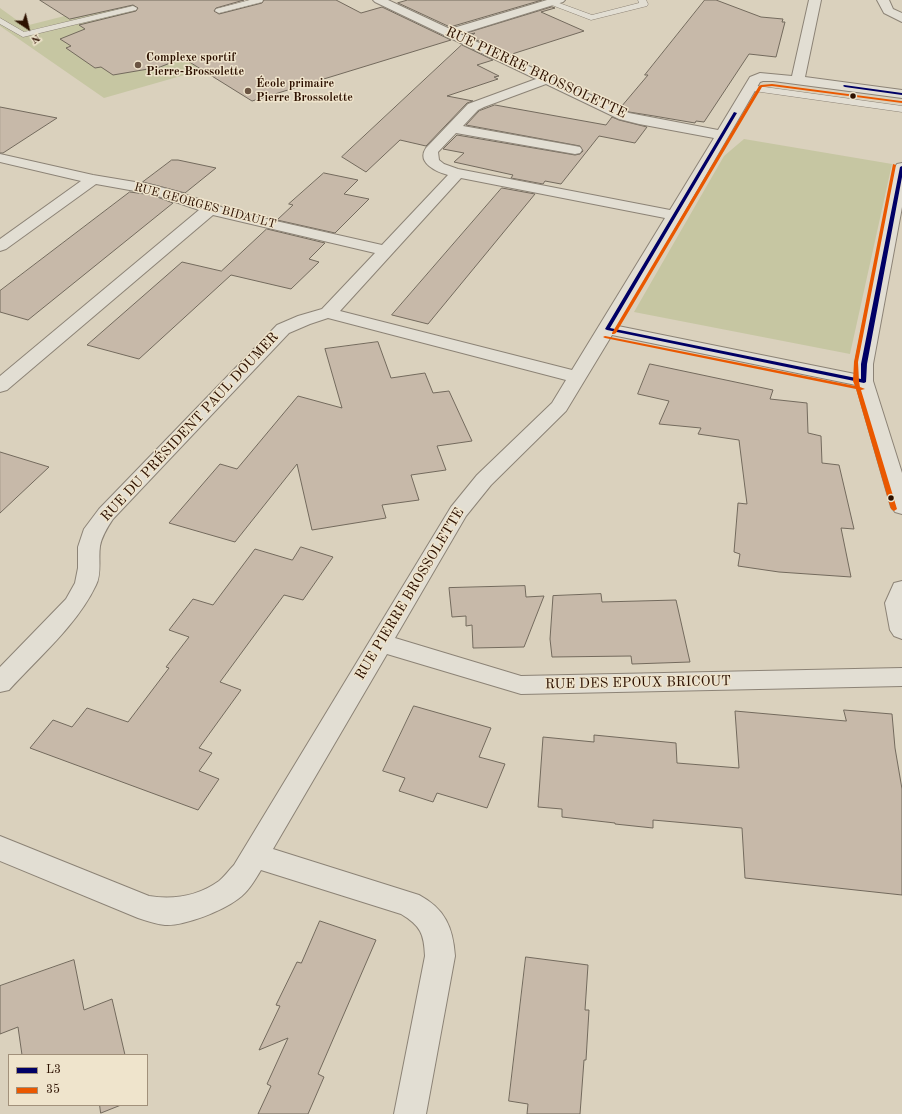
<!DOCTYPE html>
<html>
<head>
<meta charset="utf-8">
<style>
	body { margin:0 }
	#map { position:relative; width:902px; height:1114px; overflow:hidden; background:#dad1bd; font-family:"Old Standard TT",serif }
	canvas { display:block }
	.legend { position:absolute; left:8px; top:1054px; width:140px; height:52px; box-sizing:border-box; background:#efe4cc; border:1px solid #a1907a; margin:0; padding:5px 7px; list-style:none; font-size:12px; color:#2d1100 }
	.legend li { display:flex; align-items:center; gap:8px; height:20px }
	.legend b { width:20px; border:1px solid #a1907a }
	.north { position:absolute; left:8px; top:8px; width:40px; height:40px; -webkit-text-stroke:3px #efe4cc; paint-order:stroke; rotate:145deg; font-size:11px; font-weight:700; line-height:16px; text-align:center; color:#2d1100 }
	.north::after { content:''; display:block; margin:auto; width:14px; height:18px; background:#2d1100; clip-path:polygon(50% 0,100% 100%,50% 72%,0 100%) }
</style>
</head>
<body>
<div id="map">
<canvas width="902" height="1114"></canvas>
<ul class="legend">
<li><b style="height:5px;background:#006"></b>L3</li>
<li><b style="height:5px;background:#ea5800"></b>35</li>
</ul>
<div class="north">N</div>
</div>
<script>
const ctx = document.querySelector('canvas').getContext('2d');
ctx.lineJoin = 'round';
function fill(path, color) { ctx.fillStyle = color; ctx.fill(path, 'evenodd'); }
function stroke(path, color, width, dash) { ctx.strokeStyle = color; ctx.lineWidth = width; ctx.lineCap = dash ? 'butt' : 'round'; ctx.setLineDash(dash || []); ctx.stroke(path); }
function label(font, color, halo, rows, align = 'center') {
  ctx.font = font + ' "Old Standard TT",serif'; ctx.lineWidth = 3; ctx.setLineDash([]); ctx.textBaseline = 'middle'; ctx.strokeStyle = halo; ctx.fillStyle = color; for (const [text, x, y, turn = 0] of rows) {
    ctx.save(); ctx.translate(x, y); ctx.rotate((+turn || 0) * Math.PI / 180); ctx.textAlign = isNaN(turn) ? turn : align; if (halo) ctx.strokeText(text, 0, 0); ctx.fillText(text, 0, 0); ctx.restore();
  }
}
fill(new Path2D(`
	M 128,0 L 136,0 L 324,35 L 104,98 L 0,26 L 0,8 L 25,26 Z
	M 744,139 L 892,164 L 850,354 L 634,312 L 724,156 Z`), '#c6c6a2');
const building = new Path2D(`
	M 40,0 L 244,0 L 216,8 L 214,11 L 219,14 L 262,3 L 264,0 L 336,0 L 361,13 L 382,7 L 451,40 L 252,101 L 183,58 L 160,67 L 113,75 L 101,67 L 95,68 L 66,48 L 71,46 L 60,39 L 85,29 L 79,25 L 136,11 L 138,8 L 133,5 L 70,19 Z
	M 408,0 L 542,0 L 450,27 L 398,3 Z
	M 705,0 L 716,0 L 761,17 L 783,19 L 782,22 L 785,22 L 776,57 L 749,54 L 704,122 L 696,121 L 695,123 L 654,116 L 629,112 L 621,107 L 648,75 L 645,75 Z
	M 552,7 L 555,8 L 541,12 L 584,31 L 509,55 L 470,37 L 475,33 L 466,35 L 464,34 Z
	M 462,45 L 493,60 L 477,65 L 499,76 L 494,77 L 498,79 L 447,96 L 473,101 L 467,103 L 426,146 L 400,140 L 366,172 L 342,157 Z
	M 495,105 L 606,125 L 612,117 L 619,120 L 647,127 L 635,143 L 599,136 L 561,184 L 545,181 L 543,184 L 511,178 L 513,175 L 454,162 L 464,153 L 443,149 L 457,135 L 575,155 L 580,154 L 583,151 L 580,146 L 466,125 L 479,111 Z
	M 0,107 L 57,118 L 3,153 L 0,153 Z
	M 172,160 L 178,160 L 216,168 L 185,193 L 143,182 Z
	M 324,173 L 358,180 L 344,194 L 369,199 L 335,233 L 277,220 L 293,205 L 289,204 Z
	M 502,188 L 535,194 L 428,324 L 392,315 Z
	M 130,192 L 152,195 L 173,203 L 28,320 L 0,312 L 0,291 Z
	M 267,229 L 325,243 L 309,259 L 319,262 L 291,289 L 231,275 L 139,359 L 87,345 L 182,262 L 221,271 Z
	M 378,342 L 391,378 L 425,373 L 433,393 L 449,391 L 472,441 L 437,446 L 446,470 L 411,475 L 419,500 L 382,505 L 386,518 L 312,530 L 297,464 L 235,542 L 169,523 L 220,464 L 237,469 L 298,396 L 342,408 L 325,349 Z
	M 650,364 L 773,390 L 770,399 L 807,403 L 808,433 L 821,436 L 822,463 L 839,465 L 854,529 L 841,528 L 851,577 L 779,572 L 738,566 L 740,554 L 734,552 L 738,503 L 747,504 L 739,440 L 698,434 L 701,428 L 659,424 L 669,401 L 638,394 Z
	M 0,452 L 49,467 L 0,513 Z
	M 301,547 L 333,557 L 303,600 L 284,595 L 220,682 L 241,690 L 199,748 L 212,753 L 199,771 L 219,779 L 198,810 L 30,748 L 53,720 L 72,727 L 87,708 L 128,722 L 169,668 L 166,667 L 189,637 L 169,630 L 193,599 L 213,605 L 255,549 L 292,560 Z
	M 525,586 L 526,597 L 544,596 L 524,647 L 473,648 L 472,625 L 466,626 L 466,616 L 452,617 L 449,588 Z
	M 601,594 L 602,602 L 676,600 L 690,662 L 632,664 L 631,656 L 552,657 L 550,639 L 553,596 Z
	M 414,706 L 491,728 L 479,757 L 505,764 L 487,808 L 437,793 L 433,802 L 399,791 L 405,778 L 383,771 Z
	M 844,710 L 892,714 L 895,748 L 902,789 L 902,895 L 745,878 L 742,828 L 653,820 L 653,828 L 615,824 L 615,823 L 562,817 L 562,809 L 538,807 L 543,737 L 594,742 L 594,735 L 676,743 L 677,763 L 739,768 L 735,711 L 846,721 Z
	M 320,921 L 376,940 L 318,1074 L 324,1077 L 308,1114 L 258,1114 L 271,1086 L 267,1084 L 288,1038 L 259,1050 L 280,1006 L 276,1005 L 297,962 L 301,963 Z
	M 526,957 L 588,965 L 585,1010 L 589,1010 L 586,1060 L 584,1060 L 580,1114 L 527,1114 L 528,1104 L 509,1101 Z
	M 74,960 L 84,1010 L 112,999 L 125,1055 L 22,1055 L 18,1027 L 0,1034 L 0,986 Z
	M 100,1105 L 121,1105 L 101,1113 Z`);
fill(building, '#c7b9a9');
stroke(building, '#736a5d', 1);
const lane = new Path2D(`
	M 250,0 L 263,0 L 262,2 L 219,13 L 215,11 L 216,9 Z
	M 551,0 L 592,15 L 639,3 L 638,0 L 646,0 L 648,4 L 647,6 L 591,20 L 549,4 L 548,2 Z
	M 133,6 L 137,8 L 136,10 L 23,37 L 0,24 L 0,18 L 24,32 Z
	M 750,85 L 902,106 L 902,112 L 747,90 L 746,88 Z`);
const street = new Path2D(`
	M 373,0 L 388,0 L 450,29 L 547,0 L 565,0 L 563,2 L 460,34 L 629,113 L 718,130 L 750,77 L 760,73 L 792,76 L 809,0 L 821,0 L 805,77 L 902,90 L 902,98 L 773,81 L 763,81 L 760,82 L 618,326 L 855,374 L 855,364 L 895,167 L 897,164 L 902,163 L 902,207 L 873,364 L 873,381 L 902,473 L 902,514 L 895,512 L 891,507 L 856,385 L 612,335 L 566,411 L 491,485 L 466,516 L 395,638 L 521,676 L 902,668 L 902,686 L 521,694 L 387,654 L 273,849 L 419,895 C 445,909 453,927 455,956 L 426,1114 L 394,1114 L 425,956 C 424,934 421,926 401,914 L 261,870 C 255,880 248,892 238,899 C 222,911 185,926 165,925 C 156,924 147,921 138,918 L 0,861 L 0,836 L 149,896 C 173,900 198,896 219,881 C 224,877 229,870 234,865 L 451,507 L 477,475 L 552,403 L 566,380 L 328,318 L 310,324 L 289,333 L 113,519 C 107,528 102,536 100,546 C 98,559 102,573 96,585 C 77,625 39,657 9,690 L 0,692 L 0,667 L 66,599 L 75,583 L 78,568 L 78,547 L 84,529 L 99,509 L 277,325 L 298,316 L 322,309 L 375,253 L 213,215 L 7,390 L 0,392 L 0,376 L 199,210 L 152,194 L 96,184 L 6,249 L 0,251 L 0,239 L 81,181 L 0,162 L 0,154 L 93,175 L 153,185 L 178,192 L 236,212 L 382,245 L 448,175 C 437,172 416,163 426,148 L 468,104 L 536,79 L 375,2 ZM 546,84 L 619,119 L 639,124 L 714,138 L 670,210 L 458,169 L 444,164 L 439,160 L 438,152 L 456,133 L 575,154 L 580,153 L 582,150 L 580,147 L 575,146 L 463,126 L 478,110 L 484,107 ZM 461,178 L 665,218 L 572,370 L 340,311 Z
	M 877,0 L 889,0 L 893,9 L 902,13 L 902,22 L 884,13 Z
	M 902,581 L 902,639 L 894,636 L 890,630 L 885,603 L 894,583 Z`);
stroke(lane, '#8c8376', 1);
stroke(street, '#8c8376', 2);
fill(lane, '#e2ded3');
fill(street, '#e2ded3');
fill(new Path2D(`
	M 844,85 L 902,93 L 902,95 L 845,87 L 843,86 Z
	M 734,112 L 737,113 L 610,328 L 861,379 L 861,364 L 900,167 L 902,166 L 902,177 L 867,364 L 866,382 L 864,383 L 607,330 L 605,329 Z`), '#006');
fill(new Path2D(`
	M 772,84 L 901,101 L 902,101 L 902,103 L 772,86 L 762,87 L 616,333 L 614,334 L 612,334 L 612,333 L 759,86 L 761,85 Z
	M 893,164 L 896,165 L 858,362 L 859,381 L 860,387 L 865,389 L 861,390 L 897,509 L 894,511 L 891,509 L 856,389 L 605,338 L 603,337 L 605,336 L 855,386 L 853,381 L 854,362 Z`), '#ea5800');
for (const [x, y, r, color] of [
	[138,65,4,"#6a5442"],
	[248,91,4,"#6a5442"],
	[853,96,3.5,"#2d1100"],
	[891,498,3.5,"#2d1100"]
]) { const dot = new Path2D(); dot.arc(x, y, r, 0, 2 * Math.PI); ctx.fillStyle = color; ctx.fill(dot); stroke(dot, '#efe4cc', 1.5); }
label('bold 12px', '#2d1100', '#efe4cc', [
	["Complexe sportif",146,58],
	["Pierre-Brossolette",146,72],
	["École primaire",256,84],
	["Pierre Brossolette",256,98]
], 'left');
label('12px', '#2d1100', '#efe4cc', [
	["RUE GEORGES BIDAULT",205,206,15]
]);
label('14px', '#2d1100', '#efe4cc', [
	["RUE PIERRE BROSSOLETTE",536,73,25],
	["RUE DU PRÉSIDENT PAUL DOUMER",190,427,-47],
	["RUE PIERRE BROSSOLETTE",410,594,-59],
	["RUE DES EPOUX BRICOUT",638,683,-1]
]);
</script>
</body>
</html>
